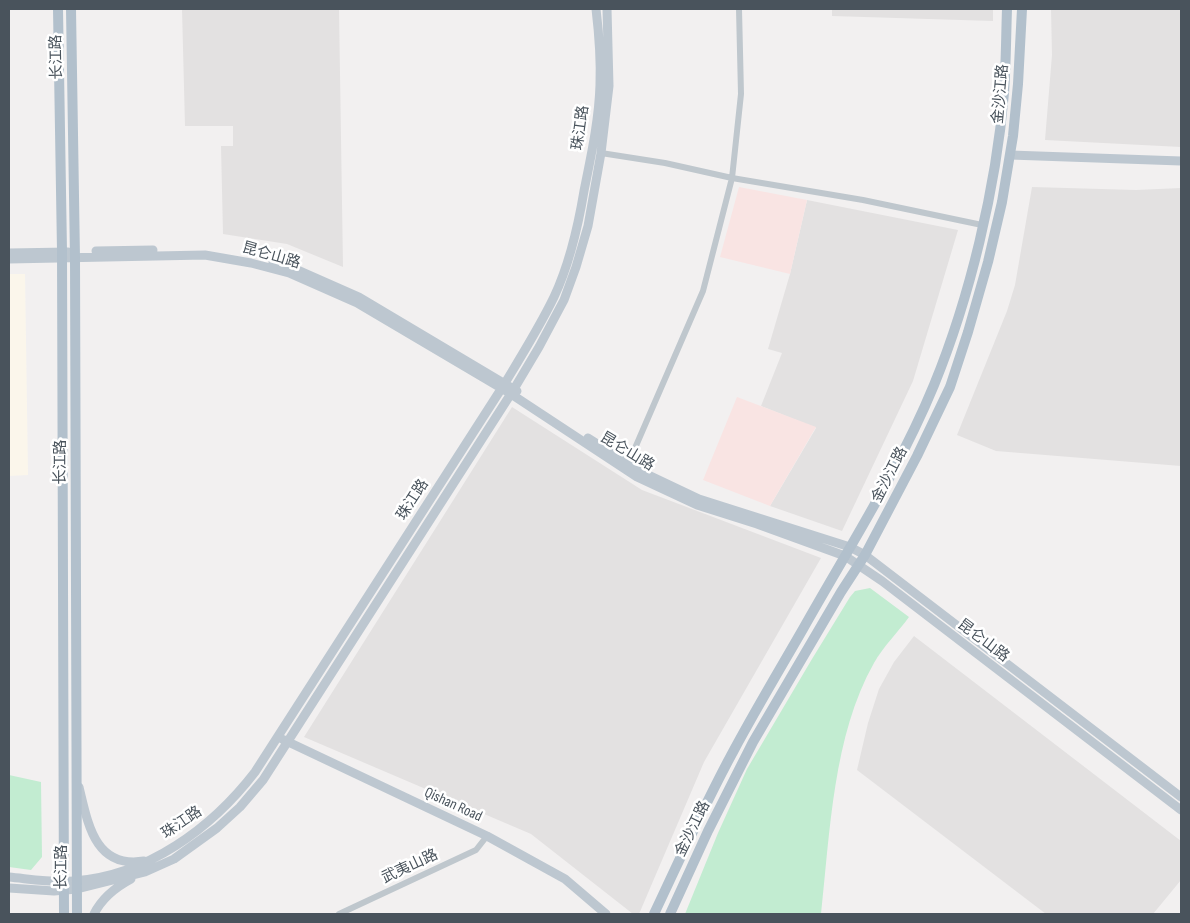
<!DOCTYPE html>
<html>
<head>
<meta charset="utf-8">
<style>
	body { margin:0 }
	#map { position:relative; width:1190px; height:923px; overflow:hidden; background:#f2f0f0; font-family:"Sofia Sans Condensed",sans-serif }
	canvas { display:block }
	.frame { position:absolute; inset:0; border:10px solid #49535c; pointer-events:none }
</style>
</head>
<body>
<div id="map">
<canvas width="1190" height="923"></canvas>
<div class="frame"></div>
</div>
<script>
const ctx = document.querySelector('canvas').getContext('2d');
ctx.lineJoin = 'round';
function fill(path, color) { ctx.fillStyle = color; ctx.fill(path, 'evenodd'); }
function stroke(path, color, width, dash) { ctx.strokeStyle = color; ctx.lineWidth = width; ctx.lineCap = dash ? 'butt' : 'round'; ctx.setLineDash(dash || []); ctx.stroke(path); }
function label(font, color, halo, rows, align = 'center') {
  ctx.font = font + ' "Sofia Sans Condensed","Noto Sans SC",sans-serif'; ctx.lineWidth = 5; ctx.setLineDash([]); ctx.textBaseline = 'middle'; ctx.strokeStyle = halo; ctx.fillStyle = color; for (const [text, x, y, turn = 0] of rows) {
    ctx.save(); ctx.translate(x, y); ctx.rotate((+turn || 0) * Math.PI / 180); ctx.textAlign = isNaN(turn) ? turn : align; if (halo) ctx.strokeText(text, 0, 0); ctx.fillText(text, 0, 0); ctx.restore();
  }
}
fill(new Path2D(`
	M 9,274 L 25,274 L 28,475 L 9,476 Z`), '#fbf6eb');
fill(new Path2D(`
	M 182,9 L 339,9 L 343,267 L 287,244 L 223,234 L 221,146 L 233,146 L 233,126 L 185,126 Z
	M 832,9 L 993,9 L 993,21 L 832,16 Z
	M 1051,9 L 1181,9 L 1181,147 L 1045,140 L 1052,55 Z
	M 1032,187 L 1136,190 L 1181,188 L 1181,466 L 996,451 L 957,435 L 1007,311 L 1015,285 Z
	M 807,200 L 958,230 L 913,381 L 842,531 L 770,506 L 816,428 L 761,406 L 782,353 L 768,349 L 790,274 Z
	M 512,407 L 642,490 L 821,558 L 704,762 L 639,914 L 633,914 L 531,834 L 304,737 Z
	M 914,636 L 1181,841 L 1181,880 L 1153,914 L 1046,914 L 857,770 L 868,723 L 879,689 L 894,662 Z`), '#e3e1e1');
fill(new Path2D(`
	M 739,187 L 807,200 L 790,274 L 720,257 Z
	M 737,397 L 816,427 L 770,506 L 703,480 Z`), '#f9e4e3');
fill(new Path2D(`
	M 870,588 L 909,617 C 898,632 883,647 874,663 C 833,735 830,833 821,914 L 685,914 L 718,833 L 747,769 L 812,659 L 850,597 L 855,591 Z
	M 9,775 L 41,782 L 42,857 L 31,870 L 9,867 Z`), '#c2ecd1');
stroke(new Path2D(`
	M 601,153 L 665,163 L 732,178 L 863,200 L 982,225
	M 626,464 L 632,455 L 703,291 L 732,178 L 741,94 L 739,9
	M 339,914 L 476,850 L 487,836`), '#bfc7cd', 6);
stroke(new Path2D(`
	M 1010,155 L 1181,161
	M 96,251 L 153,250
	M 9,253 L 68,252
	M 9,259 L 205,255 L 251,263 L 289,273 L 357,303 L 511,394 L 637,477 L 697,505 L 757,524 L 845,556 L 882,581 L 1181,810
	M 273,262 L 291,267 L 359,297 L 517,391
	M 588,438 L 640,471 L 699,499 L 850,547 L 865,555 L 1181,797
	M 282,739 L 487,836 L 565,879 L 606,914
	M 79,787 C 88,824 95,869 144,861
	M 9,877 C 30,879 52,883 74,881 C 147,876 212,828 255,772 L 505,383 C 522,355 540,326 554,297 C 570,263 578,227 584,191 C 591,156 599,120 600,85 C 601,59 599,34 596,9
	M 9,888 L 54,891 L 77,889 L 145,872 L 174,859 L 217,828 L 240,807 L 263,780 L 514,389 L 539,347 L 564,300 L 576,267 L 588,226 L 601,153 L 609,86 L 607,9
	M 94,914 C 102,898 116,887 131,879`), '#bdc7d0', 9);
stroke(new Path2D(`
	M 58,9 L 62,251 L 64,914
	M 71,9 L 75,258 L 77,914
	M 654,914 C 680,859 705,803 734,750 C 756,709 780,669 803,629 C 848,549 899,470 934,385 C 970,297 996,188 1004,93 C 1006,65 1006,37 1007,9
	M 670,914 L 708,831 L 753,742 L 841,592 L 865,555 L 917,456 L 950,387 L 968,332 L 988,262 L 1002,202 L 1013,136 L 1018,84 L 1022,9`), '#b2c0cc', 10);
label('15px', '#49535c', '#fff', [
	["长江路",57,57,-91],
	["金沙江路",1001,94,-85],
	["珠江路",581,128,-82],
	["昆仑山路",271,256,16],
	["昆仑山路",627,452,31],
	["长江路",61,462,-90],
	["金沙江路",890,475,-63],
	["珠江路",413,500,-57],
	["昆仑山路",983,641,37],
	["Qishan Road",453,805,25],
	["珠江路",182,823,-34],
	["金沙江路",693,829,-64],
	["长江路",62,867,-90],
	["武夷山路",410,867,-25]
]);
</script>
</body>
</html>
